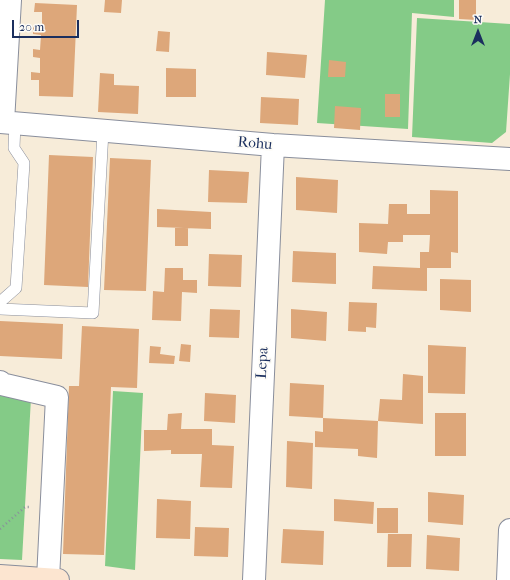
<!DOCTYPE html>
<html>
<head>
<meta charset="utf-8">
<style>
	body { margin:0 }
	#map { position:relative; width:510px; height:580px; overflow:hidden; background:#f7ecd9; font-family:"IM FELL French Canon",serif }
	canvas { display:block }
	.north { position:absolute; left:458px; top:12px; width:40px; height:40px; -webkit-text-stroke:3px #fdfcf7; paint-order:stroke; rotate:0deg; font-size:11px; font-weight:700; line-height:16px; text-align:center; color:#1b2f5e }
	.north::after { content:''; display:block; margin:auto; width:14px; height:18px; background:#1b2f5e; clip-path:polygon(50% 0,100% 100%,50% 72%,0 100%) }
	.scale { position:absolute; left:12px; top:20px; width:67px; height:18px; box-sizing:border-box; border:2px solid #1b2f5e; border-top:0; padding-left:5px; font-size:12px; line-height:14px; white-space:nowrap; color:#1b2f5e; -webkit-text-stroke:3px #fdfcf7; paint-order:stroke }
</style>
</head>
<body>
<div id="map">
<canvas width="510" height="580"></canvas>
<div class="north">N</div>
<div class="scale">20 m</div>
</div>
<script>
const ctx = document.querySelector('canvas').getContext('2d');
ctx.lineJoin = 'round';
function fill(path, color) { ctx.fillStyle = color; ctx.fill(path, 'evenodd'); }
function stroke(path, color, width, dash) { ctx.strokeStyle = color; ctx.lineWidth = width; ctx.lineCap = dash ? 'butt' : 'round'; ctx.setLineDash(dash || []); ctx.stroke(path); }
function label(font, color, halo, rows, align = 'center') {
  ctx.font = font + ' "IM FELL French Canon",serif'; ctx.lineWidth = 3.5; ctx.setLineDash([]); ctx.textBaseline = 'middle'; ctx.strokeStyle = halo; ctx.fillStyle = color; for (const [text, x, y, turn = 0] of rows) {
    ctx.save(); ctx.translate(x, y); ctx.rotate((+turn || 0) * Math.PI / 180); ctx.textAlign = isNaN(turn) ? turn : align; if (halo) ctx.strokeText(text, 0, 0); ctx.fillText(text, 0, 0); ctx.restore();
  }
}
fill(new Path2D(`
	M 325,0 L 454,0 L 454,17 L 412,13 L 408,129 L 317,123 Z
	M 417,18 L 510,24 L 510,74 L 506,132 L 492,143 L 412,137 Z
	M 0,390 L 31,398 L 22,560 L 0,559 Z
	M 113,391 L 143,393 L 135,570 L 105,566 Z`), '#84cb87');
fill(new Path2D(`
	M 105,0 L 122,0 L 121,13 L 104,12 Z
	M 459,0 L 476,0 L 476,20 L 459,19 Z
	M 35,3 L 77,5 L 73,97 L 39,96 L 39,80 L 31,80 L 31,72 L 40,73 L 40,58 L 33,57 L 33,49 L 40,50 L 41,35 L 33,34 L 33,26 L 42,26 L 42,12 L 34,12 Z
	M 158,31 L 170,32 L 169,52 L 156,51 Z
	M 267,52 L 307,55 L 305,78 L 266,75 Z
	M 329,60 L 346,62 L 345,77 L 328,77 Z
	M 166,68 L 196,69 L 196,97 L 166,97 Z
	M 100,73 L 114,74 L 114,85 L 139,86 L 138,114 L 98,112 Z
	M 385,94 L 400,94 L 400,117 L 385,117 Z
	M 261,97 L 299,99 L 298,125 L 260,123 Z
	M 335,106 L 361,108 L 360,130 L 334,128 Z
	M 49,155 L 93,157 L 88,287 L 44,285 Z
	M 110,158 L 151,160 L 146,291 L 104,290 Z
	M 209,170 L 249,172 L 247,203 L 208,202 Z
	M 296,177 L 338,180 L 337,213 L 296,210 Z
	M 430,190 L 458,191 L 458,253 L 451,252 L 451,268 L 427,268 L 427,291 L 372,289 L 373,266 L 420,268 L 420,252 L 429,252 L 430,235 L 403,235 L 403,242 L 388,242 L 387,254 L 359,252 L 359,223 L 388,224 L 389,204 L 407,204 L 407,214 L 430,214 Z
	M 157,209 L 211,212 L 211,229 L 157,227 Z
	M 175,228 L 188,228 L 188,246 L 175,246 Z
	M 293,251 L 336,253 L 336,284 L 292,282 Z
	M 209,254 L 242,255 L 241,287 L 208,286 Z
	M 165,268 L 183,268 L 183,280 L 197,280 L 197,293 L 182,292 L 181,321 L 152,320 L 153,291 L 164,292 Z
	M 440,279 L 471,280 L 471,312 L 440,310 Z
	M 349,302 L 377,303 L 376,328 L 366,327 L 366,332 L 348,331 Z
	M 210,309 L 240,310 L 239,338 L 209,337 Z
	M 291,309 L 327,312 L 326,341 L 291,338 Z
	M 0,321 L 63,324 L 62,359 L 0,356 Z
	M 82,326 L 139,329 L 137,388 L 111,387 L 104,555 L 63,554 L 69,386 L 79,386 Z
	M 181,344 L 191,345 L 190,362 L 179,361 Z
	M 428,345 L 466,347 L 465,394 L 428,393 Z
	M 150,346 L 161,347 L 160,354 L 175,356 L 174,364 L 149,363 Z
	M 403,374 L 423,376 L 423,424 L 378,421 L 377,458 L 358,456 L 358,449 L 315,447 L 315,431 L 323,432 L 323,418 L 378,421 L 380,399 L 402,400 Z
	M 290,383 L 324,385 L 323,418 L 289,416 Z
	M 205,393 L 236,395 L 235,423 L 204,421 Z
	M 182,413 L 181,429 L 212,429 L 212,445 L 234,446 L 232,488 L 200,487 L 202,454 L 171,454 L 171,450 L 144,451 L 144,430 L 167,430 L 168,414 Z
	M 435,413 L 466,413 L 466,456 L 435,456 Z
	M 287,441 L 313,443 L 312,489 L 286,487 Z
	M 428,492 L 464,495 L 463,525 L 428,522 Z
	M 157,499 L 191,501 L 190,539 L 156,538 Z
	M 334,499 L 374,502 L 373,524 L 334,521 Z
	M 377,508 L 398,508 L 398,533 L 377,533 Z
	M 195,527 L 229,528 L 228,557 L 194,556 Z
	M 283,529 L 324,531 L 323,565 L 281,563 Z
	M 388,534 L 412,534 L 411,567 L 387,567 Z
	M 427,535 L 460,538 L 459,571 L 426,569 Z`), '#dda77a');
const lane = new Path2D(`
	M 0,302 L 16,288 L 24,163 L 14,148 L 15,123
	M 0,309 L 93,313 L 103,131`);
const street = new Path2D(`
	M 0,122 L 273,145 L 510,159
	M 3,122 L 10,0
	M 0,382 L 1,384 L 57,397 L 48,579
	M 254,580 L 273,145
	M 508,580 L 510,530`);
const secondary = new Path2D(`
	M 0,576 L 58,580`);
stroke(lane, '#898e9c', 12);
stroke(street, '#898e9c', 24);
stroke(secondary, '#898e9c', 24);
stroke(new Path2D(`
	M 0,529 L 25,507 L 29,507`), '#898e9c', 2.5, [1, 3]);
stroke(lane, '#fff', 11);
stroke(street, '#fff', 22);
stroke(secondary, '#fce5d0', 22);
label('15px', '#1b2f5e', '#fdfcf7', [
	["Rohu",255,144,5],
	["Lepa",263,363,-87]
]);
</script>
</body>
</html>
